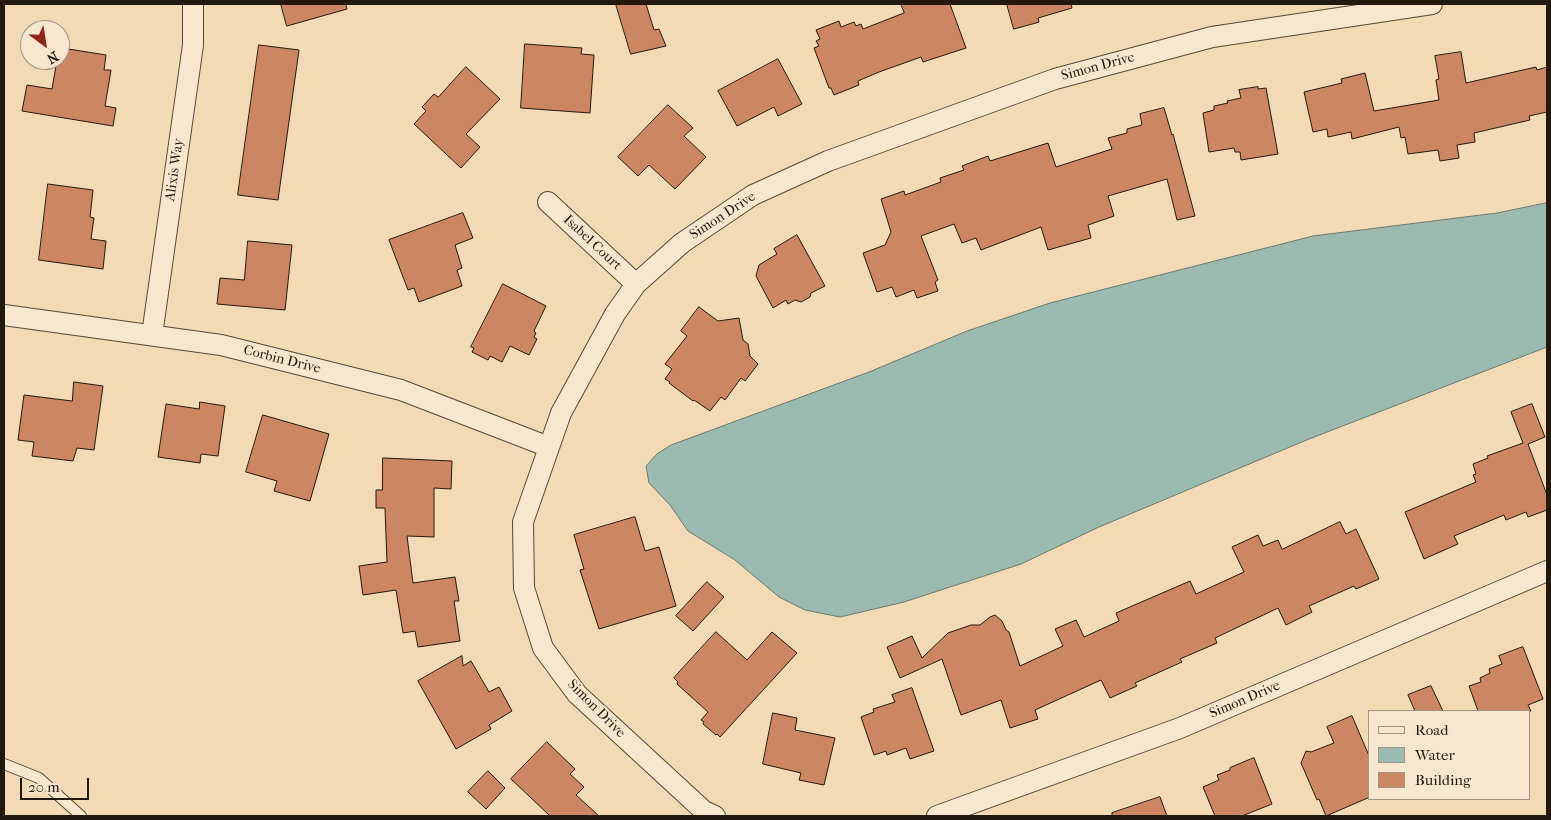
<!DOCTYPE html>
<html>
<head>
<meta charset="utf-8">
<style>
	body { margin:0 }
	#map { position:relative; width:1551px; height:820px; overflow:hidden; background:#f1dab4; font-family:"IM FELL French Canon",serif }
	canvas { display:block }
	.frame { position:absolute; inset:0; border:5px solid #23180d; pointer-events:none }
	.legend { position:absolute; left:1368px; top:710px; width:162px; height:90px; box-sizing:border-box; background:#f6e7ce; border:1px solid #a29481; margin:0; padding:6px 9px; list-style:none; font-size:15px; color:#23180d }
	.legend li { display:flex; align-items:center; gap:10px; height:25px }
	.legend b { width:25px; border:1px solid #a29481 }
	.north { position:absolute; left:20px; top:20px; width:50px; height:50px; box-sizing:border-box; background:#f6e7ce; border:1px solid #a29481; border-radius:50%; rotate:149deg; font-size:14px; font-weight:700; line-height:20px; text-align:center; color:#23180d }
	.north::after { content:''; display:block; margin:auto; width:18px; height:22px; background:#8f2418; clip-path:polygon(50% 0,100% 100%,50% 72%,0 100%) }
	.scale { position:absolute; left:20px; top:778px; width:69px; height:22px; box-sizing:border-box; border:2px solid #23180d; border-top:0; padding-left:6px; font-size:15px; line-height:18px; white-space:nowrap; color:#23180d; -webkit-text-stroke:4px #f6e7ce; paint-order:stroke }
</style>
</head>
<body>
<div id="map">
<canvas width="1551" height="820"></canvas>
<div class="frame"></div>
<ul class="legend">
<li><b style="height:6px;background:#f6e7ce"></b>Road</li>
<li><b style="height:14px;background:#9bbab0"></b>Water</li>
<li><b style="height:14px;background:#cd8662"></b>Building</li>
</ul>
<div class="north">N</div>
<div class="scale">20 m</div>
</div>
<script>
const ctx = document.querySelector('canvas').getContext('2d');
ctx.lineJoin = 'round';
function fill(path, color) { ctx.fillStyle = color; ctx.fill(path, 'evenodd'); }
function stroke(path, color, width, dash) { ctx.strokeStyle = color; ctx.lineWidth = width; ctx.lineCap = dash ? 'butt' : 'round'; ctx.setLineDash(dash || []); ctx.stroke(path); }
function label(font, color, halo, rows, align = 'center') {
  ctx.font = font + ' "IM FELL French Canon",serif'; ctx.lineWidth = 4; ctx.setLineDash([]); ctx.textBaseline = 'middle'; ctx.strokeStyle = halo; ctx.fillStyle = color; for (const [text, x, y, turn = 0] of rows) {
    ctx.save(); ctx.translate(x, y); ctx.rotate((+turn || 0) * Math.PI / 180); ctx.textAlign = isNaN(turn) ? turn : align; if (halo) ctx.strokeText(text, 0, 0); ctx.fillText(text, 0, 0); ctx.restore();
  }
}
const water = new Path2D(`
	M 1547,203 L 1547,347 L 1309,439 L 1099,527 L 1021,564 L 904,602 L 840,617 L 805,610 L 779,597 L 735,560 L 688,531 L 670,505 L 649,483 L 646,466 L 657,454 L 671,445 L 869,372 L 967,331 L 1050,303 L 1313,236 L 1497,213 Z`);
fill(water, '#9bbab0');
stroke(water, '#6b796f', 1);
const building = new Path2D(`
	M 281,4 L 346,4 L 347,9 L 287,26 Z
	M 616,4 L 646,4 L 654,30 L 659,29 L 666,46 L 631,54 Z
	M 901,4 L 950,4 L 966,48 L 923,62 L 921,57 L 879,72 L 858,81 L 859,85 L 834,95 L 831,88 L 829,88 L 814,48 L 819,46 L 816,41 L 820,39 L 816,30 L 839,21 L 841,27 L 854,22 L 856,26 L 861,24 L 863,29 L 904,13 Z
	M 1007,4 L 1071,4 L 1072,8 L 1038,18 L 1039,22 L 1036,23 L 1014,29 Z
	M 525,44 L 582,48 L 581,54 L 594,55 L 590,113 L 521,108 Z
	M 259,45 L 299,50 L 278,200 L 238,195 Z
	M 62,48 L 106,55 L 104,70 L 111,70 L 105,106 L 116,108 L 113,126 L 22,111 L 27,85 L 52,89 L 57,60 L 60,60 Z
	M 1461,52 L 1466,83 L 1536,67 L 1537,70 L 1547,67 L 1547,112 L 1529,116 L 1530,120 L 1474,133 L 1475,142 L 1457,145 L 1459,158 L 1440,161 L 1438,150 L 1408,154 L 1405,137 L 1401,138 L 1399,127 L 1352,139 L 1351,132 L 1328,137 L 1327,129 L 1313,132 L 1304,92 L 1342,83 L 1341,79 L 1365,73 L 1374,111 L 1439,100 L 1436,80 L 1439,79 L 1435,56 Z
	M 778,59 L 802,104 L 778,116 L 774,107 L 737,126 L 718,91 Z
	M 466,67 L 500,99 L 466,134 L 480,147 L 461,168 L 414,124 L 426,111 L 422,107 L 434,94 L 438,97 Z
	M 1258,87 L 1258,89 L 1266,88 L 1278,154 L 1241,160 L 1240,152 L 1235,152 L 1234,148 L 1209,152 L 1203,113 L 1214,110 L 1214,106 L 1228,103 L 1227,101 L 1241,98 L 1239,90 Z
	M 668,105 L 693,128 L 684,136 L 706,157 L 675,189 L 649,165 L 638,176 L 618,157 Z
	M 1164,108 L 1172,135 L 1173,134 L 1195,216 L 1177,220 L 1167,179 L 1108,196 L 1114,216 L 1088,225 L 1091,238 L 1048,250 L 1041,227 L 981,250 L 976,238 L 962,243 L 954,224 L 921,236 L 938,280 L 935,282 L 938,291 L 917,298 L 914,290 L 896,297 L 892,287 L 877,292 L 863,253 L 885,245 L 891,232 L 881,199 L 904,191 L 905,195 L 941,182 L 940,178 L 964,170 L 962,166 L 988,156 L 990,161 L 1048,143 L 1056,167 L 1112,149 L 1108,138 L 1127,133 L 1127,129 L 1142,125 L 1140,114 Z
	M 48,184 L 93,190 L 90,217 L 94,218 L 91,239 L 106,241 L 103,269 L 39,260 Z
	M 463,213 L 473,238 L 455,245 L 462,268 L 457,270 L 462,286 L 419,302 L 414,288 L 408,290 L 389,240 Z
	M 797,235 L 825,286 L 811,293 L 810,297 L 801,302 L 795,300 L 788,304 L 786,300 L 773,308 L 756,276 L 759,265 L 777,254 L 774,249 Z
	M 248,241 L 292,245 L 285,310 L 217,304 L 220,278 L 244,280 Z
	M 503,284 L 546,306 L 534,331 L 536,333 L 534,337 L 537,339 L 529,355 L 510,346 L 502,362 L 490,356 L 488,360 L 472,352 L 474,348 L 471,347 Z
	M 699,307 L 718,321 L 739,318 L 743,340 L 748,344 L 750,356 L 758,364 L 745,381 L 741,378 L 725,400 L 721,397 L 710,411 L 694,400 L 693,401 L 669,383 L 670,382 L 665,379 L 672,369 L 665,364 L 687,336 L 681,331 Z
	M 74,382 L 103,386 L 94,450 L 77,448 L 73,461 L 32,456 L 34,442 L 18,440 L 24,395 L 72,401 Z
	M 200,402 L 225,406 L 218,456 L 201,454 L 200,463 L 158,457 L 166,404 L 199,409 Z
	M 1532,404 L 1545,437 L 1528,444 L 1547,495 L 1547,510 L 1528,517 L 1526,512 L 1506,520 L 1504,515 L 1454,536 L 1458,544 L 1424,559 L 1405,512 L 1476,482 L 1473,475 L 1476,474 L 1473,464 L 1488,458 L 1487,456 L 1523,443 L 1511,412 Z
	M 263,415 L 329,434 L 310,501 L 274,491 L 277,481 L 246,472 Z
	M 383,458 L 452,461 L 451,489 L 434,488 L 434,537 L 407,536 L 413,583 L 455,577 L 459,601 L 454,601 L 460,641 L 418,647 L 415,631 L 403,633 L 396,590 L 363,595 L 359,566 L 387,562 L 385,508 L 376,508 L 376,490 L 382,490 Z
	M 635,517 L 645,551 L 659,547 L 676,606 L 599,629 L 580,570 L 584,569 L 574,535 Z
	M 1340,522 L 1346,534 L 1356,529 L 1379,579 L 1356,589 L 1354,586 L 1309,606 L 1312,612 L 1286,625 L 1278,608 L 1215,638 L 1217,643 L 1180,659 L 1182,662 L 1135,683 L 1137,686 L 1110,698 L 1101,680 L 1035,710 L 1038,719 L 1010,728 L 1001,700 L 961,715 L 942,659 L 900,678 L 887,647 L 912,636 L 922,658 L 948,633 L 971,625 L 980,625 L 990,617 L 995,615 L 1002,621 L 1006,630 L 1009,632 L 1020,666 L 1063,646 L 1055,629 L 1076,620 L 1084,637 L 1119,621 L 1116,613 L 1190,581 L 1196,594 L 1244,572 L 1232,547 L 1258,535 L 1263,546 L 1278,540 L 1282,549 Z
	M 707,582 L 724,597 L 693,631 L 676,616 Z
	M 716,632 L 747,660 L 772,632 L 797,653 L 720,737 L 717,734 L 716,735 L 703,724 L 704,722 L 701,720 L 708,712 L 677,684 L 678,682 L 674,678 Z
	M 1523,647 L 1543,699 L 1528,705 L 1531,711 L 1478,711 L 1469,686 L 1481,682 L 1480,678 L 1490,673 L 1489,669 L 1502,664 L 1499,656 Z
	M 462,656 L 463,666 L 471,661 L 489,692 L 499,687 L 512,711 L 489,725 L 491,729 L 456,749 L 418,681 Z
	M 1431,686 L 1443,711 L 1415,711 L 1408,695 Z
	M 912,688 L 934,751 L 910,759 L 906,748 L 887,755 L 886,751 L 874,755 L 861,717 L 874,712 L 873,709 L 895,702 L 892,695 Z
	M 773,713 L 797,718 L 795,730 L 835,738 L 824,785 L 799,780 L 801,773 L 763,764 Z
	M 1352,716 L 1370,758 L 1370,797 L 1326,816 L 1319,799 L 1317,800 L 1301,763 L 1306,751 L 1311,752 L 1334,743 L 1327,727 Z
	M 547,742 L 575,769 L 570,774 L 584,787 L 576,795 L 599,816 L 550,816 L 511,779 Z
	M 1254,758 L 1272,804 L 1242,816 L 1215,816 L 1203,787 L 1219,780 L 1217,775 L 1230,770 L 1230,768 Z
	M 488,771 L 505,788 L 486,809 L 468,792 Z
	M 1160,797 L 1167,816 L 1112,816 L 1112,813 Z`);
fill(building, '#cd8662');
stroke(building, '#23180d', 1);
const service = new Path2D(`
	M 4,764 L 39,778 L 81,816`);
const minor = new Path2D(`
	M 548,202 L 636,284
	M 4,315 L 221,345 L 401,390 L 549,447
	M 152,335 L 193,45 L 193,4
	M 715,816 L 704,811 L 577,694 L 543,648 L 524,588 L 523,522 L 561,413 L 615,314 L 636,284 L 682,243 L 753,195 L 828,161 L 1055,79 L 1212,37 L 1432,4
	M 937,816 L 1180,728 L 1547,571`);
stroke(service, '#564837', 12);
stroke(minor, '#564837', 22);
stroke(service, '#f6e7ce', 10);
stroke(minor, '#f6e7ce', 20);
label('14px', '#23180d', '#f6e7ce', [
	["Simon Drive",1098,67,-15],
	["Alixis Way",175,170,-82],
	["Simon Drive",723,216,-33],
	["Isabel Court",592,243,43],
	["Corbin Drive",282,360,14],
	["Simon Drive",1245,700,-23],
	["Simon Drive",596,709,45]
]);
</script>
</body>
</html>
